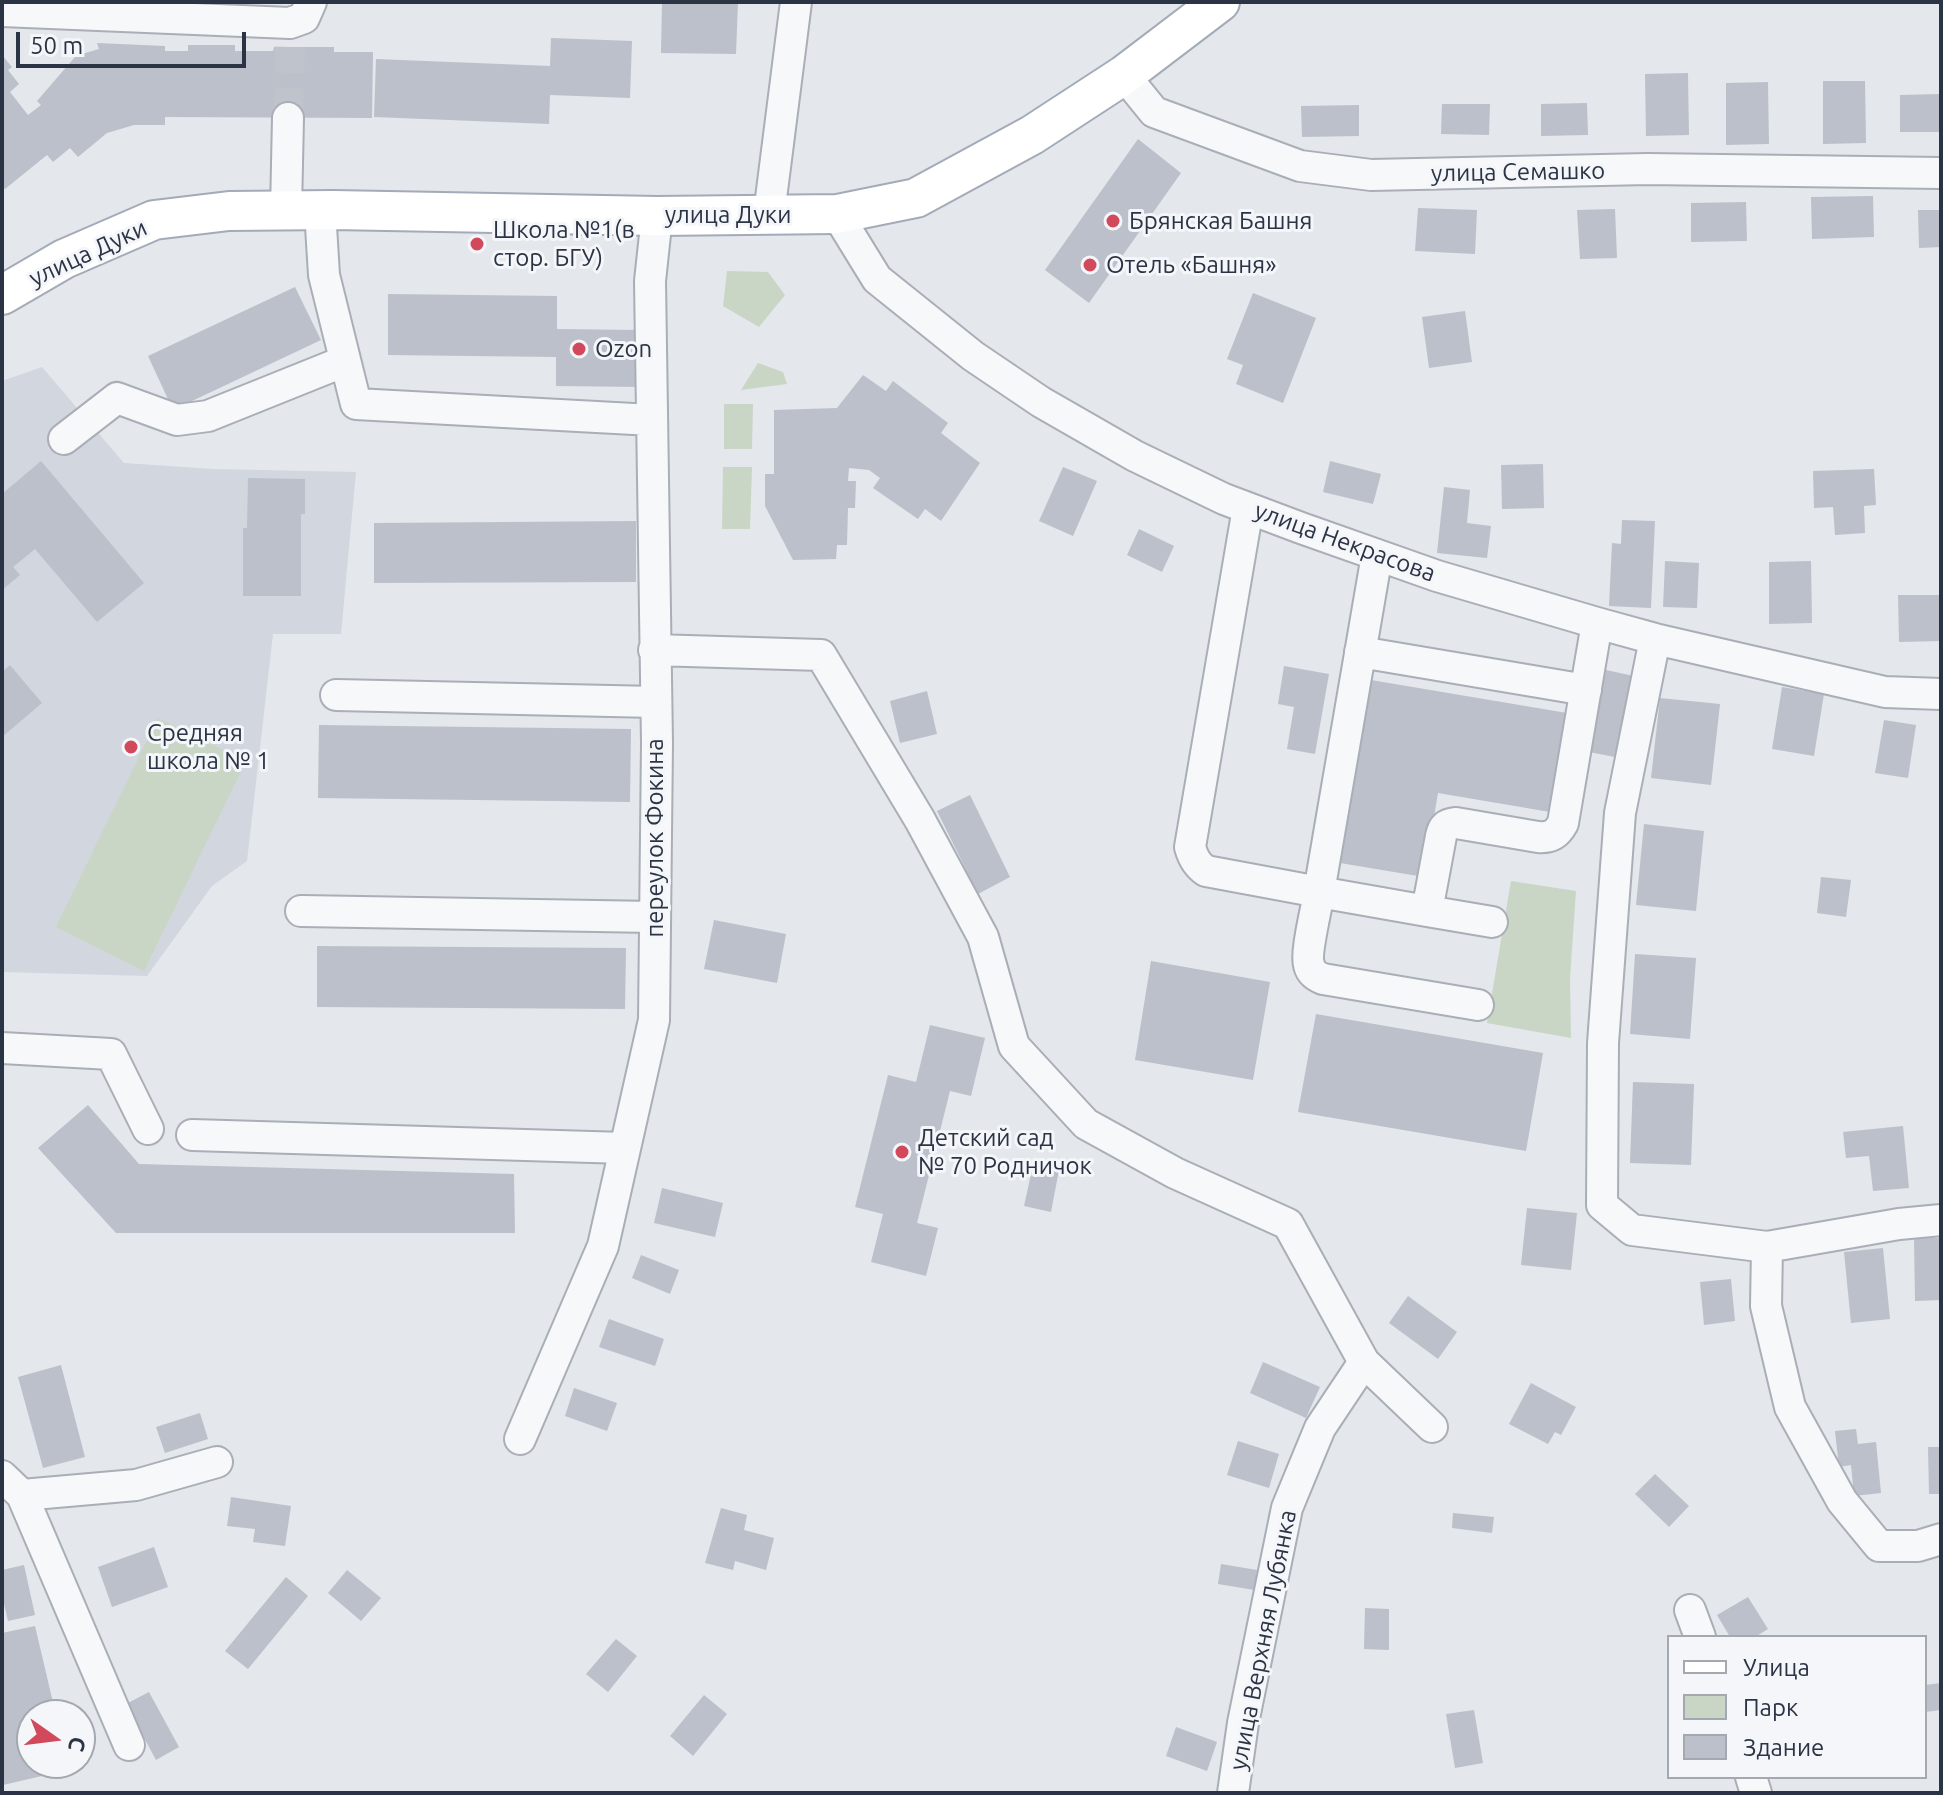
<!DOCTYPE html>
<html>
<head>
<meta charset="utf-8">
<style>
	body { margin:0 }
	#map { position:relative; width:1943px; height:1795px; overflow:hidden; background:#e4e7ec; font-family:Ubuntu,sans-serif }
	canvas { display:block }
	.frame { position:absolute; inset:0; border:4px solid #2b3445; pointer-events:none }
	.legend { position:absolute; left:1667px; top:1635px; width:260px; height:144px; box-sizing:border-box; background:#f4f6f9; border:2px solid #a4a8b1; margin:0; padding:10px 14px; list-style:none; font-size:24px; color:#2b3445 }
	.legend li { display:flex; align-items:center; gap:16px; height:40px }
	.legend b { width:40px; border:2px solid #a4a8b1 }
	.north { position:absolute; left:16px; top:1699px; width:80px; height:80px; box-sizing:border-box; background:#f4f6f9; border:2px solid #a4a8b1; border-radius:50%; rotate:104deg; font-size:22px; font-weight:700; line-height:32px; text-align:center; color:#2b3445 }
	.north::after { content:''; display:block; margin:auto; width:28px; height:36px; background:#d1495b; clip-path:polygon(50% 0,100% 100%,50% 72%,0 100%) }
	.scale { position:absolute; left:16px; top:32px; width:230px; height:36px; box-sizing:border-box; border:4px solid #2b3445; border-top:0; padding-left:10px; font-size:24px; line-height:28px; white-space:nowrap; color:#2b3445; -webkit-text-stroke:6px #f4f6f9; paint-order:stroke }
</style>
</head>
<body>
<div id="map">
<canvas width="1943" height="1795"></canvas>
<div class="frame"></div>
<ul class="legend">
<li><b style="height:10px;background:#fff"></b>Улица</li>
<li><b style="height:22px;background:#c9d6c5"></b>Парк</li>
<li><b style="height:22px;background:#bbc0ca"></b>Здание</li>
</ul>
<div class="north">С</div>
<div class="scale">50 m</div>
</div>
<script>
const ctx = document.querySelector('canvas').getContext('2d');
ctx.lineJoin = 'round';
function fill(path, color) { ctx.fillStyle = color; ctx.fill(path, 'evenodd'); }
function stroke(path, color, width, dash) { ctx.strokeStyle = color; ctx.lineWidth = width; ctx.lineCap = dash ? 'butt' : 'round'; ctx.setLineDash(dash || []); ctx.stroke(path); }
function label(font, color, halo, rows, align = 'center') {
  ctx.font = font + ' Ubuntu,sans-serif'; ctx.lineWidth = 6; ctx.setLineDash([]); ctx.textBaseline = 'middle'; ctx.strokeStyle = halo; ctx.fillStyle = color; for (const [text, x, y, turn = 0] of rows) {
    ctx.save(); ctx.translate(x, y); ctx.rotate((+turn || 0) * Math.PI / 180); ctx.textAlign = isNaN(turn) ? turn : align; if (halo) ctx.strokeText(text, 0, 0); ctx.fillText(text, 0, 0); ctx.restore();
  }
}
fill(new Path2D(`
	M 42,367 L 124,463 L 213,469 L 356,472 L 341,634 L 273,634 L 247,861 L 212,886 L 147,976 L 2,972 L 2,381 Z`), '#d2d6de');
fill(new Path2D(`
	M 727,271 L 768,272 L 785,295 L 759,327 L 723,306 Z
	M 758,363 L 783,372 L 787,384 L 741,390 Z
	M 724,404 L 753,404 L 752,449 L 724,449 Z
	M 723,467 L 752,467 L 750,529 L 722,529 Z
	M 158,718 L 246,761 L 144,971 L 56,927 Z
	M 1511,881 L 1576,891 L 1570,978 L 1571,1038 L 1487,1023 Z`), '#c9d6c5');
fill(new Path2D(`
	M 662,2 L 738,2 L 736,54 L 661,53 Z
	M 551,38 L 632,41 L 630,98 L 550,95 L 549,124 L 374,117 L 376,59 L 550,66 Z
	M 97,43 L 165,46 L 165,51 L 188,51 L 188,45 L 235,45 L 235,51 L 273,51 L 274,47 L 334,47 L 334,52 L 373,52 L 372,118 L 165,117 L 165,125 L 134,125 L 107,133 L 78,157 L 70,148 L 53,162 L 47,155 L 5,189 L 2,185 L 2,55 L 12,67 L 8,70 L 19,84 L 10,92 L 28,115 L 41,105 L 37,101 L 81,50 L 82,54 L 99,49 Z
	M 1688,73 L 1689,135 L 1646,136 L 1645,74 Z
	M 1823,81 L 1865,81 L 1866,143 L 1823,144 Z
	M 1768,82 L 1769,144 L 1726,145 L 1726,83 Z
	M 1941,94 L 1941,132 L 1900,132 L 1900,95 Z
	M 1587,103 L 1588,135 L 1541,136 L 1541,104 Z
	M 1442,104 L 1490,104 L 1489,135 L 1441,134 Z
	M 1359,105 L 1359,136 L 1302,137 L 1301,106 Z
	M 1138,139 L 1181,173 L 1089,303 L 1045,270 Z
	M 1873,196 L 1874,237 L 1812,239 L 1811,197 Z
	M 1746,202 L 1747,241 L 1691,242 L 1691,203 Z
	M 1418,208 L 1477,210 L 1475,254 L 1415,251 Z
	M 1615,209 L 1617,258 L 1580,259 L 1577,210 Z
	M 1918,210 L 1941,210 L 1941,247 L 1919,248 Z
	M 295,287 L 321,340 L 173,410 L 148,356 Z
	M 1253,293 L 1316,318 L 1283,403 L 1236,384 L 1243,365 L 1227,359 Z
	M 388,294 L 557,296 L 557,329 L 639,330 L 639,387 L 556,386 L 556,357 L 388,355 Z
	M 1465,311 L 1472,362 L 1429,368 L 1422,317 Z
	M 863,375 L 886,391 L 893,381 L 948,423 L 941,433 L 980,463 L 941,521 L 925,509 L 918,519 L 873,488 L 880,478 L 869,470 L 849,468 L 848,481 L 856,481 L 855,508 L 848,508 L 847,545 L 837,545 L 836,559 L 793,560 L 765,506 L 765,474 L 774,474 L 774,410 L 837,408 Z
	M 41,461 L 144,583 L 97,622 L 35,549 L 13,567 L 20,575 L 2,590 L 2,494 Z
	M 1330,461 L 1381,474 L 1373,504 L 1323,492 Z
	M 1543,464 L 1544,508 L 1502,509 L 1501,465 Z
	M 1063,467 L 1097,481 L 1073,536 L 1039,521 Z
	M 1874,469 L 1876,505 L 1864,506 L 1865,533 L 1835,535 L 1833,507 L 1814,508 L 1813,471 Z
	M 248,478 L 305,479 L 305,514 L 301,514 L 301,596 L 243,596 L 243,528 L 247,528 Z
	M 1444,487 L 1470,490 L 1467,523 L 1491,526 L 1487,558 L 1437,553 Z
	M 1622,520 L 1655,521 L 1651,608 L 1609,606 L 1612,543 L 1621,544 Z
	M 636,521 L 636,582 L 374,583 L 374,523 Z
	M 1139,529 L 1174,546 L 1162,572 L 1127,555 Z
	M 1665,561 L 1699,563 L 1697,608 L 1663,607 Z
	M 1811,561 L 1812,623 L 1769,624 L 1769,562 Z
	M 1898,595 L 1941,595 L 1941,641 L 1899,642 Z
	M 10,665 L 42,703 L 2,737 L 2,672 Z
	M 1284,666 L 1329,674 L 1315,754 L 1287,749 L 1294,707 L 1278,704 Z
	M 1606,670 L 1643,678 L 1625,759 L 1589,752 Z
	M 1365,679 L 1573,714 L 1556,813 L 1438,793 L 1424,877 L 1334,862 Z
	M 1782,687 L 1824,694 L 1814,756 L 1772,749 Z
	M 927,691 L 937,734 L 900,743 L 890,701 Z
	M 1660,698 L 1720,704 L 1711,785 L 1651,778 Z
	M 1884,720 L 1916,725 L 1908,778 L 1875,773 Z
	M 319,725 L 631,729 L 630,802 L 318,798 Z
	M 970,795 L 1010,877 L 978,894 L 937,811 Z
	M 1644,824 L 1704,831 L 1696,911 L 1636,905 Z
	M 1821,877 L 1851,880 L 1846,917 L 1817,913 Z
	M 714,920 L 786,934 L 777,983 L 704,969 Z
	M 317,946 L 626,948 L 625,1009 L 317,1007 Z
	M 1635,954 L 1696,958 L 1690,1039 L 1630,1034 Z
	M 1151,961 L 1270,982 L 1253,1080 L 1135,1060 Z
	M 1316,1014 L 1543,1053 L 1526,1151 L 1298,1112 Z
	M 930,1025 L 985,1038 L 971,1096 L 950,1091 L 917,1223 L 938,1228 L 926,1276 L 871,1262 L 883,1214 L 855,1207 L 888,1075 L 916,1082 Z
	M 1633,1082 L 1694,1084 L 1691,1165 L 1630,1163 Z
	M 88,1105 L 139,1164 L 514,1174 L 515,1233 L 116,1233 L 38,1148 Z
	M 1903,1126 L 1909,1188 L 1873,1191 L 1869,1156 L 1846,1158 L 1843,1132 Z
	M 1034,1160 L 1060,1165 L 1051,1212 L 1024,1206 Z
	M 662,1188 L 723,1203 L 715,1237 L 654,1223 Z
	M 1527,1208 L 1577,1213 L 1571,1270 L 1521,1265 Z
	M 1914,1238 L 1941,1238 L 1941,1300 L 1915,1301 Z
	M 1883,1248 L 1890,1319 L 1851,1323 L 1844,1252 Z
	M 641,1255 L 679,1270 L 670,1294 L 632,1278 Z
	M 1731,1279 L 1735,1321 L 1704,1325 L 1700,1282 Z
	M 1408,1296 L 1457,1332 L 1438,1359 L 1389,1323 Z
	M 609,1319 L 664,1339 L 655,1366 L 599,1347 Z
	M 1263,1362 L 1320,1387 L 1306,1418 L 1250,1393 Z
	M 61,1365 L 85,1457 L 43,1468 L 18,1377 Z
	M 1531,1383 L 1576,1407 L 1561,1435 L 1555,1432 L 1548,1444 L 1509,1424 Z
	M 574,1388 L 617,1403 L 607,1431 L 565,1416 Z
	M 200,1413 L 208,1439 L 165,1453 L 156,1427 Z
	M 1856,1429 L 1858,1444 L 1876,1442 L 1881,1493 L 1854,1496 L 1851,1465 L 1839,1467 L 1835,1431 Z
	M 1238,1441 L 1279,1454 L 1269,1488 L 1227,1475 Z
	M 1928,1447 L 1941,1447 L 1941,1494 L 1929,1494 Z
	M 1655,1474 L 1689,1506 L 1669,1527 L 1635,1494 Z
	M 231,1497 L 291,1506 L 285,1546 L 253,1542 L 255,1529 L 227,1526 Z
	M 721,1508 L 747,1515 L 744,1530 L 774,1538 L 766,1570 L 735,1561 L 733,1570 L 705,1563 Z
	M 1453,1513 L 1494,1517 L 1492,1533 L 1452,1528 Z
	M 154,1547 L 168,1587 L 112,1607 L 98,1567 Z
	M 1221,1564 L 1257,1570 L 1254,1590 L 1218,1584 Z
	M 24,1565 L 35,1615 L 8,1621 L 2,1595 L 2,1570 Z
	M 347,1570 L 381,1598 L 361,1621 L 328,1593 Z
	M 286,1577 L 308,1596 L 248,1669 L 225,1651 Z
	M 1748,1597 L 1768,1629 L 1755,1637 L 1730,1637 L 1717,1615 Z
	M 1365,1608 L 1389,1609 L 1389,1650 L 1364,1649 Z
	M 35,1626 L 56,1715 L 32,1715 L 32,1763 L 66,1763 L 68,1770 L 3,1785 L 2,1633 Z
	M 616,1639 L 637,1656 L 608,1692 L 586,1674 Z
	M 1941,1683 L 1941,1710 L 1925,1712 L 1925,1685 Z
	M 149,1692 L 179,1747 L 156,1760 L 126,1704 Z
	M 704,1695 L 727,1714 L 693,1756 L 670,1736 Z
	M 1474,1710 L 1483,1763 L 1455,1768 L 1446,1714 Z
	M 1176,1727 L 1217,1742 L 1207,1771 L 1166,1756 Z`), '#bbc0ca');
stroke(new Path2D(`
	M 288,118 L 290,47`), '#bfc3cb', 30, [30, 15]);
const minor = new Path2D(`
	M 2,11 L 290,23 L 304,18 L 311,2
	M 1124,75 L 1154,112 L 1300,166 L 1371,175 L 1648,169 L 1941,173
	M 286,210 L 288,118
	M 320,210 L 324,275 L 356,404 L 652,420
	M 769,214 L 796,2
	M 837,214 L 877,279 L 973,356 L 1041,402 L 1135,456 L 1224,499 L 1301,528 L 1437,576 L 1597,623 L 1655,639 L 1885,692 L 1941,694
	M 64,439 L 117,398 L 177,420 L 208,416 L 345,361
	M 1248,508 L 1190,847 C 1193,858 1197,865 1206,871 L 1319,892 C 1317,907 1305,953 1309,965 C 1311,973 1316,976 1323,979 L 1478,1005
	M 1377,555 L 1319,892 L 1427,911 L 1441,836 C 1443,827 1446,824 1456,823 L 1538,837 C 1551,838 1557,834 1563,823 L 1597,623
	M 1655,639 L 1620,813 L 1603,1043 L 1602,1205 L 1632,1230 L 1767,1247 L 1899,1224 L 1941,1220
	M 654,650 L 821,655 L 920,820 L 983,937 L 1014,1046 L 1086,1124 L 1175,1173 L 1288,1224 L 1364,1362 L 1432,1427
	M 1360,652 L 1586,690
	M 336,695 L 656,702
	M 301,911 L 655,917
	M 1427,911 L 1492,922
	M 2,1048 L 111,1054 L 148,1129
	M 192,1135 L 625,1148
	M 1767,1247 L 1766,1306 L 1790,1407 L 1842,1501 L 1879,1546 L 1918,1546 L 1941,1539
	M 520,1439 L 603,1246 L 654,1020 L 657,743 L 650,281 L 657,216
	M 2,1476 L 22,1495 L 136,1485 L 217,1462
	M 22,1495 L 129,1745
	M 1690,1610 L 1700,1637
	M 1751,1777 L 1756,1793
	M 1233,1793 L 1243,1723 L 1287,1508 L 1320,1428 L 1364,1362`);
const major = new Path2D(`
	M 2,295 L 64,259 L 154,220 L 229,211 L 333,210 L 657,216 L 837,214 L 916,198 L 1032,135 L 1124,75 L 1220,2`);
stroke(minor, '#a9aeb7', 34);
stroke(major, '#a3abb8', 42);
stroke(minor, '#f7f8fa', 30);
stroke(major, '#fff', 38);
for (const [x, y, r, color] of [
	[1113,221,8,"#d1495b"],
	[477,244,8,"#d1495b"],
	[1090,265,8,"#d1495b"],
	[579,349,8,"#d1495b"],
	[131,747,8,"#d1495b"],
	[902,1152,8,"#d1495b"]
]) { const dot = new Path2D(); dot.arc(x, y, r, 0, 2 * Math.PI); ctx.fillStyle = color; ctx.fill(dot); stroke(dot, '#f4f6f9', 3); }
label('24px', '#2b3445', '#f4f6f9', [
	["улица Семашко",1518,172,-1],
	["улица Дуки",728,215],
	["улица Дуки",88,253,-25],
	["улица Некрасова",1345,542,20],
	["переулок Фокина",655,838,-90],
	["улица Верхняя Лубянка",1263,1640,-79]
]);
label('24px', '#2b3445', '#f4f6f9', [
	["Брянская Башня",1129,221],
	["Школа №1(в",493,230],
	["стор. БГУ)",493,258],
	["Отель «Башня»",1106,265],
	["Ozon",595,349],
	["Средняя",147,733],
	["школа № 1",147,761],
	["Детский сад",918,1138],
	["№ 70 Родничок",918,1166]
], 'left');
</script>
</body>
</html>
